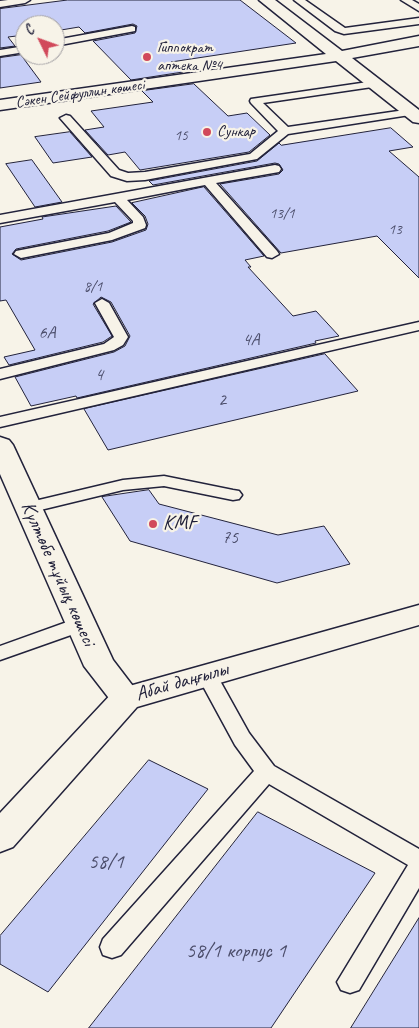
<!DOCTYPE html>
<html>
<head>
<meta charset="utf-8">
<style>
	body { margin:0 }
	#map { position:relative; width:419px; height:1028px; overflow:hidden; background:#f7f3e8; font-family:Caveat,sans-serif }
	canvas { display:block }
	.north { position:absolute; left:15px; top:15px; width:50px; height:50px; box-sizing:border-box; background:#f7f3e8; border:1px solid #a29fa3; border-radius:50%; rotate:312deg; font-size:14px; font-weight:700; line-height:20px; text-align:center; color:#22223b }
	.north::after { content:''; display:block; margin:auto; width:18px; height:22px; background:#d1495b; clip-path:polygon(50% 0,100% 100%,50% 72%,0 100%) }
</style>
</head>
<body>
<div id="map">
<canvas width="419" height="1028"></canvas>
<div class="north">С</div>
</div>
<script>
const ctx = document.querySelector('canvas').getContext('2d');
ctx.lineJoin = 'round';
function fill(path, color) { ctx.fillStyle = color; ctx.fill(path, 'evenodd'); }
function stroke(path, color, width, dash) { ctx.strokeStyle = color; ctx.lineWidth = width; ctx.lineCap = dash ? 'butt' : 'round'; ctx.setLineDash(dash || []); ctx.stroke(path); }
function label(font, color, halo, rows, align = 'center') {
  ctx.font = font + ' Caveat,sans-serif'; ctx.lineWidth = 4.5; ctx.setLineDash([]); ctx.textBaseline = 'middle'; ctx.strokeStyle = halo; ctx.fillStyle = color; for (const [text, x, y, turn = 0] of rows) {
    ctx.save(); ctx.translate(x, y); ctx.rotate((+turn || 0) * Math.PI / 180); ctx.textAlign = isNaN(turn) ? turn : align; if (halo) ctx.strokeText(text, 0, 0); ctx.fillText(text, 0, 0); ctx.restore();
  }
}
const building = new Path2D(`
	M 68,0 L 240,0 L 296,43 L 171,62 L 183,72 L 131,80 L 93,41 L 135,33 L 137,26 L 133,24 L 85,33 L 79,27 L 55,31 L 55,25 L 25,25 L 25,35 L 8,37 L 15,46 L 0,48 L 0,9 Z
	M 21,55 L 41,82 L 0,88 L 0,58 Z
	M 194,84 L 228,116 L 247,113 L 270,135 L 249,152 L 140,170 L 125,152 L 108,155 L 85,130 L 104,127 L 91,111 L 153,102 L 142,91 Z
	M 391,128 L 413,147 L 389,151 L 419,177 L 419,278 L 377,236 L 281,253 L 220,184 L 279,174 L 283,170 L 279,164 L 275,163 L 153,185 L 149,181 L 257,161 L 279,143 L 281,145 Z
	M 70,132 L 92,157 L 53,163 L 35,137 Z
	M 32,160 L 62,202 L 35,207 L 6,164 Z
	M 204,187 L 264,256 L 245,260 L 251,267 L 248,267 L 293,316 L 316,311 L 339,336 L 315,341 L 316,343 L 77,398 L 76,396 L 31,406 L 15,377 L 114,352 L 125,346 L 130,336 L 111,302 L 101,297 L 93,304 L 112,336 L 103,342 L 9,365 L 4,357 L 35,350 L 6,300 L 0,301 L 0,227 L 43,219 L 42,217 L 116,206 L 131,222 L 108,231 L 16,249 L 12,254 L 21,260 L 112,242 L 146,230 L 148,224 L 145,216 L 132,203 Z
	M 325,354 L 358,391 L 108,450 L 84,409 Z
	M 149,490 L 159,504 L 278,535 L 324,526 L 350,564 L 277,583 L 130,541 L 102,497 Z
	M 149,760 L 208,789 L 48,992 L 0,964 L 0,936 Z
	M 258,812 L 375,873 L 271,1028 L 89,1028 Z
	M 419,918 L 419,1028 L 351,1028 Z`);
fill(building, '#c7cef6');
stroke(building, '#22223b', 1);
const lane = new Path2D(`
	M 8,0 L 30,0 L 25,3 L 0,7 L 0,1 Z
	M 294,0 L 305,0 L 345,28 L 419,18 L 419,24 L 344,34 L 335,31 Z
	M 401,0 L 412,0 L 419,4 L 419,11 Z
	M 132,26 L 135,27 L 135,31 L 55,46 L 55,40 Z
	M 25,46 L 25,52 L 0,56 L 0,50 Z
	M 375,81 L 380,84 L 379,86 L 263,103 L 288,127 L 412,109 L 416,110 L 417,112 L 416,114 L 288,134 L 257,159 L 145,180 L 127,181 L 111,176 L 60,118 L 66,115 L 70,116 L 119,170 L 128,173 L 145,172 L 250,154 L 278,131 L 251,103 L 250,101 L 251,99 Z
	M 275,165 L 279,166 L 281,169 L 279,172 L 216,183 L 277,251 L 279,254 L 272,258 L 267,257 L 205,185 L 127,200 L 143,217 L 146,225 L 145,228 L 112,240 L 21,258 L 14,254 L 16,251 L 109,233 L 133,223 L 133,221 L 115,202 L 0,223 L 0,215 Z
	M 102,299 L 109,303 L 128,337 L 123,345 L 114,350 L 0,379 L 0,369 L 104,344 L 114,337 L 95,303 Z
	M 419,322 L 419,330 L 0,427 L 0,417 Z
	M 164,476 L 233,490 L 239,491 L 242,495 L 239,499 L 233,500 L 164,486 L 123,490 L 28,513 L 22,512 L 19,508 L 22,504 L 123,480 Z
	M 81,617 L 88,619 L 91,624 L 88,629 L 0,660 L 0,646 Z
	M 207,668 L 214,670 L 249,733 L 274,766 L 419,849 L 419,888 L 359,990 L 350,993 L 341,990 L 337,982 L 408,865 L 269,784 L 121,955 L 112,958 L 103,955 L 100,947 L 103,939 L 254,771 L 235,745 L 197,675 L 200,670 Z`);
const street = new Path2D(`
	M 0,437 L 9,440 L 13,445 L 113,660 L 142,698 L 137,706 L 126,710 L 115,706 L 84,666 L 0,474 Z`);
const secondary = new Path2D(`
	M 259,0 L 275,0 L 342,51 L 419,36 L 419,46 L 352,58 L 419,110 L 419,123 L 413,122 L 336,61 L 0,110 L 0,100 L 326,54 Z
	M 419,605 L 419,625 L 137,707 L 13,847 L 0,852 L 0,813 L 115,690 Z`);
stroke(lane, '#22223b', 3);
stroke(street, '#22223b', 3);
stroke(secondary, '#22223b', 3);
fill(lane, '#f7f3e8');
fill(street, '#f7f3e8');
fill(secondary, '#f7f3e8');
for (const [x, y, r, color] of [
	[147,57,5,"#d1495b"],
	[207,132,5,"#d1495b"],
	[153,524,5,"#d1495b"]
]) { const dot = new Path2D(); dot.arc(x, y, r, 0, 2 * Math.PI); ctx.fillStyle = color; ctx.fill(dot); stroke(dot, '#f7f3e8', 2); }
label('15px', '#4b4d6a', null, [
	["15",181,136],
	["13/1",282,214],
	["13",395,230],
	["8/1",93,287]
]);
label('16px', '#22223b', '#f7f3e8', [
	["Гиппократ",157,48],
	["аптека №4",157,66],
	["Сункар",217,132]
], 'left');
label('16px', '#22223b', '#f7f3e8', [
	["Сәкен Сейфуллин көшесі",80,94,-8]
]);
label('18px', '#4b4d6a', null, [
	["6А",47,333],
	["4А",251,340],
	["4",99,375],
	["2",222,400],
	["75",230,538]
]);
label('20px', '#22223b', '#f7f3e8', [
	["KMF",163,524]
], 'left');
label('20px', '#22223b', '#f7f3e8', [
	["Күлтөбе тұйық көшесі",58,574,66],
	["Абай даңғылы",182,682,-16]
]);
label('21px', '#4b4d6a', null, [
	["58/1",106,862],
	["58/1 корпус 1",236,951]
]);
</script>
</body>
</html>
